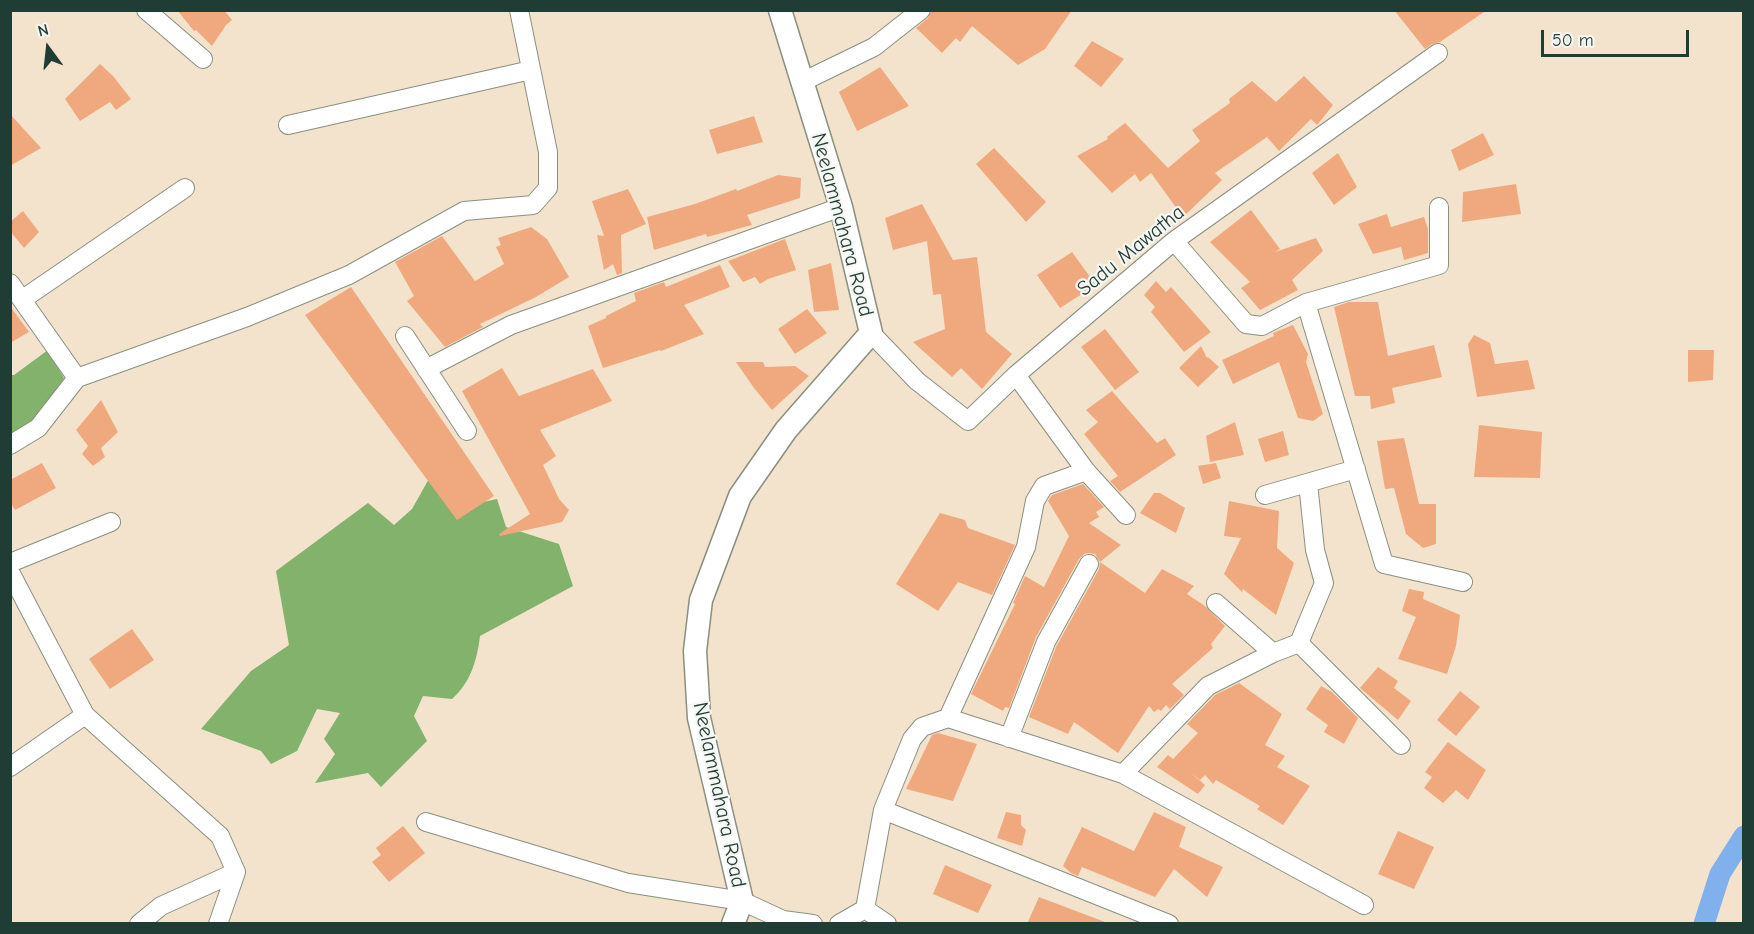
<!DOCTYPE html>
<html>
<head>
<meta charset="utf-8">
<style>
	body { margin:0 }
	#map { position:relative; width:1754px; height:934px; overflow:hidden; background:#f3e3cc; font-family:"Comic Neue",sans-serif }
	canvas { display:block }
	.frame { position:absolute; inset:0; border:12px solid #1f3d34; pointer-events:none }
	.north { position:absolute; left:18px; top:18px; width:60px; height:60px; -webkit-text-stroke:4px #f6f6f2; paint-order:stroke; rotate:345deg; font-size:16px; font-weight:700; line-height:24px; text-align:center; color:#1f3d34 }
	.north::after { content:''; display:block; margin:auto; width:21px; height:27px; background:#1f3d34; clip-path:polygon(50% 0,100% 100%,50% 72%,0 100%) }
	.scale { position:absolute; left:1541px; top:30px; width:148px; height:27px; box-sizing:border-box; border:3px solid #1f3d34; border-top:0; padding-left:8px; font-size:18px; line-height:21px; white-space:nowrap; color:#1f3d34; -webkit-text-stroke:4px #f6f6f2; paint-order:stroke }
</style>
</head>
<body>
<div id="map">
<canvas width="1754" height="934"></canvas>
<div class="frame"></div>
<div class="north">N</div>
<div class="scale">50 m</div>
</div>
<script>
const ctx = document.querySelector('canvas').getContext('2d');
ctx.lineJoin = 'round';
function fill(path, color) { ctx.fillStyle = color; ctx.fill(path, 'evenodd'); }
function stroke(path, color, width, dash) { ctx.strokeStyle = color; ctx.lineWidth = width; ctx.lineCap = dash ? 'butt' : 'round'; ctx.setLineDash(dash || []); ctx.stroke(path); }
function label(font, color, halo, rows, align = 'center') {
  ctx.font = font + ' "Comic Neue",sans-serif'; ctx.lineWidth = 4.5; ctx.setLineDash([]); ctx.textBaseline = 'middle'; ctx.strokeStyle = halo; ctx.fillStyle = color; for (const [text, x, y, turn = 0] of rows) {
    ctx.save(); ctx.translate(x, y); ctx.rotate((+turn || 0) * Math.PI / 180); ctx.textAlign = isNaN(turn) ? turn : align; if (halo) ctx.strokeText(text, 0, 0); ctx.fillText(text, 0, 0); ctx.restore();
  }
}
fill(new Path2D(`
	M 48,350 L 64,378 L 31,427 L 11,441 L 11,375 L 14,375 Z
	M 430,477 L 455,508 L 497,499 L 506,527 L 559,544 L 573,586 L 480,636 C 477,660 471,682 452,699 L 423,696 L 414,716 L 427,741 L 381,787 L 368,773 L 315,783 L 335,754 L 324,739 L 340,713 L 317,709 L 297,751 L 271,764 L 261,751 L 201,729 L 251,671 L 289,645 L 276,571 L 368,503 L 394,525 L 412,509 Z`), '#82b26c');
stroke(new Path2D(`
	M 1704,924 L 1720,874 L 1744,836`), '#81b1ec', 21);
fill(new Path2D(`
	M 177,10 L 224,10 L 232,20 L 226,25 L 212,46 L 196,30 L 194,31 Z
	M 932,10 L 1072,10 L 1045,49 L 1018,65 L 972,26 L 960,42 L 956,38 L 942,53 L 916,28 L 928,18 Z
	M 1394,10 L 1487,10 L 1440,42 L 1432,44 L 1425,49 Z
	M 1092,41 L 1124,59 L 1101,87 L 1074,66 Z
	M 100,64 L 113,76 L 131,99 L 116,110 L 110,102 L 80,121 L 65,99 Z
	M 880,67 L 909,106 L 857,131 L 839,92 Z
	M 1304,76 L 1333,105 L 1318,124 L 1317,125 L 1311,119 L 1279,151 L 1267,137 L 1215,173 L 1222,180 L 1183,217 L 1151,173 L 1140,182 L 1135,174 L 1112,193 L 1077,156 L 1108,139 L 1107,137 L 1125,123 L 1168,168 L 1200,141 L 1192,130 L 1230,103 L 1229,99 L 1252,81 L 1276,102 Z
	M 10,114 L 41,148 L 10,166 Z
	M 754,116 L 763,142 L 717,154 L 709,130 Z
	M 1483,133 L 1494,155 L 1459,171 L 1451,150 Z
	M 994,148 L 1046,202 L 1026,222 L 976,164 Z
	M 1338,153 L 1357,187 L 1334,205 L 1312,173 Z
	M 778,175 L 801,178 L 800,198 L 747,215 L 752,225 L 707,237 L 706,234 L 654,250 L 647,217 L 695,204 L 736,189 L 737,191 Z
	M 1516,184 L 1521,214 L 1462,222 L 1463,192 Z
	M 628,189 L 646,224 L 621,235 L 622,273 L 617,275 L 613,264 L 604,270 L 597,235 L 604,236 L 592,201 Z
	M 922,204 L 953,260 L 977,257 L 986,332 L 1012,354 L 982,389 L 961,368 L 952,377 L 913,342 L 945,329 L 941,294 L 933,295 L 927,241 L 893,250 L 885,218 Z
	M 1251,210 L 1280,249 L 1275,252 L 1316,238 L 1323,251 L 1292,280 L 1298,290 L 1260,310 L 1241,288 L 1250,282 L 1210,242 Z
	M 23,211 L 39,232 L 24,248 L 10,231 L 10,222 Z
	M 1387,214 L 1391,227 L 1424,217 L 1428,229 L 1428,253 L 1404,260 L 1401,247 L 1373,254 L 1358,224 Z
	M 531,227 L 547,239 L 569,277 L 536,297 L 480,324 L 483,327 L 445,347 L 407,301 L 414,296 L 395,262 L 442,236 L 475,281 L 504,264 L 496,247 L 501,245 L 498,238 Z
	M 785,239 L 796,270 L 768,279 L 760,284 L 755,277 L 743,282 L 728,261 Z
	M 1072,252 L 1096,285 L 1060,308 L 1037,275 Z
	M 831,263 L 839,310 L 814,312 L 808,270 Z
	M 720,265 L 730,287 L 684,305 L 704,334 L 661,351 L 660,350 L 603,368 L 588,326 L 606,318 L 606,316 L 636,301 L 634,293 L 664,282 L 666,287 Z
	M 1156,281 L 1166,292 L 1171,287 L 1211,332 L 1184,352 L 1151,312 L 1155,307 L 1144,295 Z
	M 351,287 L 494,496 L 457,520 L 305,315 Z
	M 1349,302 L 1378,302 L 1388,356 L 1434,345 L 1442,377 L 1392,388 L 1395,403 L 1371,409 L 1370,396 L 1355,396 L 1334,307 Z
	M 10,306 L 29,332 L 10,343 Z
	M 807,309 L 827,333 L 795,354 L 778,329 Z
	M 1293,325 L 1308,354 L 1306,362 L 1323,414 L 1313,421 L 1298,418 L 1279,362 L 1233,384 L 1222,360 L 1274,336 L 1273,333 Z
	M 1105,329 L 1139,372 L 1115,390 L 1081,347 Z
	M 1474,335 L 1490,343 L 1495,364 L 1528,360 L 1535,389 L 1477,397 L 1468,344 Z
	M 1201,346 L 1207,358 L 1208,357 L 1219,367 L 1198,387 L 1179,368 Z
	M 1688,350 L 1714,350 L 1713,380 L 1688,382 Z
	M 736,362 L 763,362 L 765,367 L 795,366 L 809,376 L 772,410 L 754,388 Z
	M 502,368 L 519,396 L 593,369 L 612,401 L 540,430 L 556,456 L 543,465 L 559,499 L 569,510 L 562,522 L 500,536 L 499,534 L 530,514 L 462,391 Z
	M 1112,391 L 1157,443 L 1165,438 L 1176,455 L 1120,492 L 1110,481 L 1118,476 L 1084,434 L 1098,422 L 1086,410 Z
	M 101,400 L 118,432 L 101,448 L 105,457 L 93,466 L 82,454 L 88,446 L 76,430 Z
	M 1235,422 L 1244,455 L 1210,462 L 1206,436 Z
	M 1479,425 L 1542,432 L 1540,478 L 1474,477 Z
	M 1283,431 L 1289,455 L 1265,462 L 1258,439 Z
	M 1404,438 L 1419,504 L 1436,504 L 1436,544 L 1423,548 L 1406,534 L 1394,488 L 1385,489 L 1377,441 Z
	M 42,463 L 56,488 L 15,510 L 10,502 L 10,480 Z
	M 1216,463 L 1221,478 L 1203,484 L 1198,466 Z
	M 1083,484 L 1104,507 L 1096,512 L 1099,517 L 1089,523 L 1121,545 L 1100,562 L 1095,554 L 1089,553 L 1084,554 L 1079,559 L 1036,637 L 1009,708 L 1005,707 L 1003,711 L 971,694 L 1015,604 L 1013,603 L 1025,576 L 1044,587 L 1069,536 L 1048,501 L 1052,495 Z
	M 1154,493 L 1160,493 L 1185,508 L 1176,533 L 1140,513 Z
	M 1229,501 L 1279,511 L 1277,548 L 1294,563 L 1276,615 L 1243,589 L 1242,592 L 1224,574 L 1241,538 L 1224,536 Z
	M 940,513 L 965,520 L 968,528 L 1015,545 L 992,595 L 958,582 L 938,611 L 896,584 Z
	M 1100,562 L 1145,593 L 1162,569 L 1194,586 L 1187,594 L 1205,606 L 1225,626 L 1211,644 L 1213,648 L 1172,684 L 1184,695 L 1170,709 L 1166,705 L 1161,711 L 1158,709 L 1154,712 L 1149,706 L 1118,753 L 1074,722 L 1068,734 L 1029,717 L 1056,647 L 1099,569 Z
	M 1409,589 L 1424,592 L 1423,599 L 1460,615 L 1456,646 L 1447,674 L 1398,659 L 1416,617 L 1402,611 Z
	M 132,629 L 154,660 L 110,689 L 89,659 Z
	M 1378,667 L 1398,681 L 1394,688 L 1411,701 L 1398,720 L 1360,688 Z
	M 1239,683 L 1282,714 L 1265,745 L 1285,756 L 1277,767 L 1310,786 L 1283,825 L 1257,809 L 1260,806 L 1216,780 L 1213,784 L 1205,775 L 1200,780 L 1189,771 L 1205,785 L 1198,794 L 1157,767 L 1168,755 L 1173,759 L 1198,733 L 1187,724 L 1215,695 Z
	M 1321,686 L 1332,692 L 1358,718 L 1344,744 L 1324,732 L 1328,725 L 1306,709 Z
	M 1460,691 L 1480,707 L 1456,736 L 1437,720 Z
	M 938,733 L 977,744 L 953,801 L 906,789 L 932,735 Z
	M 1448,742 L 1486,770 L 1468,800 L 1456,790 L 1443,803 L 1424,788 L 1432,777 L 1425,772 Z
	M 1006,812 L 1021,815 L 1021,825 L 1026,830 L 1022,846 L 997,838 Z
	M 1154,812 L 1186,827 L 1179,847 L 1223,867 L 1207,897 L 1174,869 L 1155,897 L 1082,867 L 1078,876 L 1071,873 L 1063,866 L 1082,827 L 1134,851 Z
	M 403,826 L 425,853 L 389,882 L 372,862 L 381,855 L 376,848 Z
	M 1398,831 L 1434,847 L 1414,889 L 1378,874 Z
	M 945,865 L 992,885 L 978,913 L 933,894 Z
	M 1039,897 L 1105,922 L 1105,924 L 1027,924 Z`), '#f0a97e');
const minor = new Path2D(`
	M 146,10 L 203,59
	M 802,82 L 874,47 L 921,10
	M 288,125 L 531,70
	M 1174,241 L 1246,324 L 1262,326 L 1306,303 L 1439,265 L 1439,207
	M 10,283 L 77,378 L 38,428 L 10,445
	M 23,299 L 185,188
	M 1306,303 L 1384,564 L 1463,582
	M 871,333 L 917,381 L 968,421 L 1016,375 L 1174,241 L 1438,53
	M 405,336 L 467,431
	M 426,369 L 511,325 L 841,207
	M 1016,375 L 1086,471 L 1126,515
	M 77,378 L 247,317 L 349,275 L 464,211 L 533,205 L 548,188 L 548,152 L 519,10
	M 1265,495 L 1356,469
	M 10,563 L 111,522
	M 10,572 L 85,715 L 10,767
	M 1216,603 L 1273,653 L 1299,643 L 1401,745
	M 1299,643 L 1324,583 L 1315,550 L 1308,483
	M 85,715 L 220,836 L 236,872 L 218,924
	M 948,718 L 1026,547 L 1035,501 L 1044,486 L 1086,471
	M 1009,738 L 1046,642 L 1089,564
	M 1123,774 L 1208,686 L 1273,653
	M 883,810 L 1169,924
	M 426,822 L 628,883 L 742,901 L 783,920 L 813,924
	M 865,909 L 887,924
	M 139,924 L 161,906 L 236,872
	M 839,924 L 865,909 L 883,810 L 912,739 L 922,727 L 948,718 L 1123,774 L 1364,905`);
const tertiary = new Path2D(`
	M 733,924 L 742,901 L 699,718 L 695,651 L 701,600 L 740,496 L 786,430 L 871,333 L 841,207 L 780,10`);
stroke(minor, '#899080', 20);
stroke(tertiary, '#899080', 25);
stroke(minor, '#fff', 18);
stroke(tertiary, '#fff', 22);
label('21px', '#1f3d34', '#f6f6f2', [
	["Neelammahara Road",842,225,75],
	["Sadu Mawatha",1131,251,-39],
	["Neelammahara Road",719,795,78]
]);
</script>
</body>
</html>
